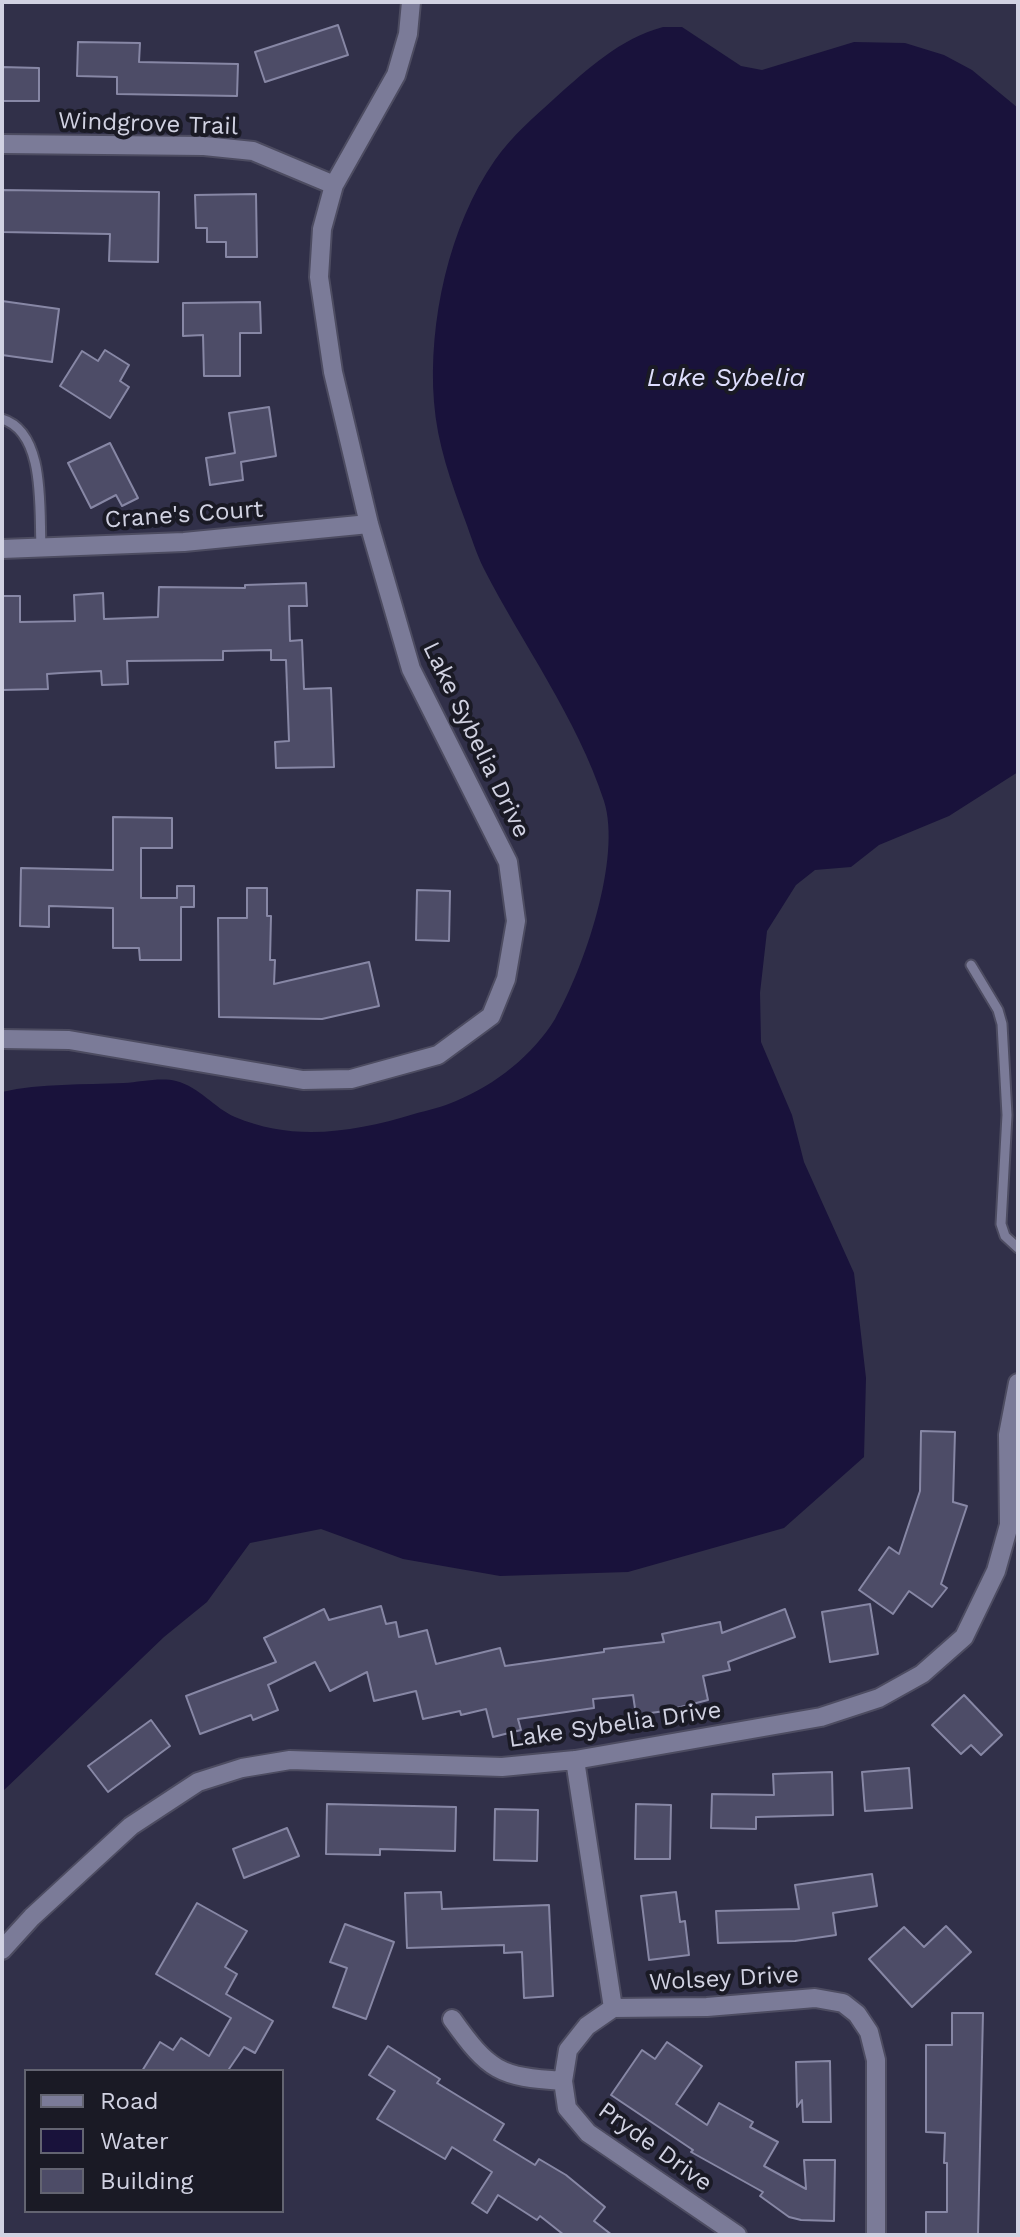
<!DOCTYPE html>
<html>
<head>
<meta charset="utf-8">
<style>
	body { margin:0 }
	#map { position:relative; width:1020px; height:2237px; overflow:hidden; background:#313049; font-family:"Work Sans",sans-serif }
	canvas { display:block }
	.frame { position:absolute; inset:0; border:4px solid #d1d2e2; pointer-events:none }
	.legend { position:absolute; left:24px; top:2069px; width:260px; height:144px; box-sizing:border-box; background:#1a1a25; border:2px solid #636471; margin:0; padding:10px 14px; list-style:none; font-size:24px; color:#d1d2e2 }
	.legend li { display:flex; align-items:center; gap:16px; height:40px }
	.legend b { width:40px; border:2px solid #636471 }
</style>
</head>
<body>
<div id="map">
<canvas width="1020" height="2237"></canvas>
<div class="frame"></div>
<ul class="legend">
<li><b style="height:10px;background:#7b7b98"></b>Road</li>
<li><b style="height:22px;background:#19123b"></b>Water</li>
<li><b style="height:22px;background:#4d4c67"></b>Building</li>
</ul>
</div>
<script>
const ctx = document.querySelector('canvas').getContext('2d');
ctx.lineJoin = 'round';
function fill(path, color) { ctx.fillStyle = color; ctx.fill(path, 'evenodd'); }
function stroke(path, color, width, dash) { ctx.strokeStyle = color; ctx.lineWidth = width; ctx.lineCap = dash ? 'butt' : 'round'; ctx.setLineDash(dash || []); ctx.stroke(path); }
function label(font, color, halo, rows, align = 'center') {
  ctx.font = font + ' "Work Sans",sans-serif'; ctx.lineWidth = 8; ctx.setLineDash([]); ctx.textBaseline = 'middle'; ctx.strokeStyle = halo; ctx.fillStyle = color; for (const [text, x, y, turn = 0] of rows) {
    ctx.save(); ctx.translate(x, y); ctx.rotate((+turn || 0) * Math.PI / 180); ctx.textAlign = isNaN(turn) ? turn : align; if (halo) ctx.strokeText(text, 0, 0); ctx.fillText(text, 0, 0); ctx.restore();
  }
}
fill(new Path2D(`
	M 663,27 L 682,27 L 741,66 L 762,70 L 854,42 L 905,43 L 944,55 L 972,70 L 1018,108 L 1018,772 L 949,816 L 879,845 L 851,867 L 815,870 L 796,885 L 767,931 L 760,993 L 761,1042 L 792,1115 L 804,1162 L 854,1273 L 866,1378 L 864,1457 L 784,1528 L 628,1572 L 500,1576 L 403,1559 L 321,1529 L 250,1543 L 207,1602 L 164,1637 L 2,1792 L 2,1092 C 41,1083 84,1085 124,1083 C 140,1082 161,1077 176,1081 C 200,1087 214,1108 235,1117 C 294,1142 355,1132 414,1114 C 428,1110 443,1107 456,1101 C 495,1085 533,1055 555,1019 C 584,968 622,858 604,801 C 577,718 523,645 484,569 C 476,553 471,536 465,520 C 451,482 437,443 434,402 C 428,322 449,226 495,160 C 512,136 533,118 555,98 C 588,69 619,39 663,27 Z`), '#19123b');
const building = new Path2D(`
	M 338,25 L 348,55 L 265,82 L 255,52 Z
	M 78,42 L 140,43 L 139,62 L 238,64 L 237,96 L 117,94 L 117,77 L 77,76 Z
	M 2,67 L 39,68 L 39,101 L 2,101 Z
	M 2,190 L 159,192 L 158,262 L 109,261 L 110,234 L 2,232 Z
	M 256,194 L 257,257 L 226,257 L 226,242 L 207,242 L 207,228 L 196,228 L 195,195 Z
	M 2,301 L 59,309 L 52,362 L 2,355 Z
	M 260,302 L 261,333 L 240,333 L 240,376 L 204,376 L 203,335 L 183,336 L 183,303 Z
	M 105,350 L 129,365 L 120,381 L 129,387 L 110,418 L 60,386 L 82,351 L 98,361 Z
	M 269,407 L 276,456 L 241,462 L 243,480 L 210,485 L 206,458 L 235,453 L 229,413 Z
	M 110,443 L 138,498 L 122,506 L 116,495 L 91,508 L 68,463 Z
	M 306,583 L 307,606 L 289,606 L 290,641 L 302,640 L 304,689 L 331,688 L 334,767 L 276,768 L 275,742 L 289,741 L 286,660 L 271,660 L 271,650 L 223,651 L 223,660 L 127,661 L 128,684 L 102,685 L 101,671 L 61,673 L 47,674 L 48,689 L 2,690 L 2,596 L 20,596 L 20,622 L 75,621 L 74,595 L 103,593 L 104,619 L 158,617 L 159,587 L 245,588 L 245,585 Z
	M 113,817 L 172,818 L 172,848 L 141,848 L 141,898 L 177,898 L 177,886 L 194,886 L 194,907 L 181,907 L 181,960 L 140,960 L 139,948 L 113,948 L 113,908 L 49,906 L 49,927 L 20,926 L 21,868 L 113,870 Z
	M 247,888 L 267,888 L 267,916 L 271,916 L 270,960 L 275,960 L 274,984 L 369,962 L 379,1006 L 322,1019 L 219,1017 L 218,918 L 247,918 Z
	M 417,890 L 450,891 L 449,941 L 416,940 Z
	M 921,1431 L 955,1432 L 953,1502 L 967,1506 L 941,1584 L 947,1588 L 932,1607 L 909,1591 L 893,1614 L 859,1590 L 889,1547 L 899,1554 L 920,1491 Z
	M 870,1604 L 878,1654 L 830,1662 L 822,1612 Z
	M 381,1606 L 386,1624 L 396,1622 L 399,1637 L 427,1630 L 436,1664 L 500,1648 L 505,1666 L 604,1652 L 604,1649 L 664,1642 L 662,1634 L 720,1622 L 722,1633 L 785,1609 L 795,1637 L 728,1662 L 730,1670 L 703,1676 L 708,1700 L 665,1711 L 636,1715 L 633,1695 L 593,1699 L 594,1708 L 518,1719 L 521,1730 L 493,1737 L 486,1709 L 461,1715 L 460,1711 L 423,1719 L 416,1691 L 374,1701 L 367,1672 L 330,1691 L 315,1662 L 268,1685 L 278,1710 L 253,1720 L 251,1715 L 200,1734 L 186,1696 L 276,1662 L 264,1638 L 324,1609 L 329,1620 Z
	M 964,1695 L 1002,1735 L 981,1755 L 971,1745 L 961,1754 L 932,1725 Z
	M 151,1720 L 170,1746 L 108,1792 L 88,1766 Z
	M 909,1768 L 912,1808 L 865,1811 L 862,1772 Z
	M 832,1772 L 833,1815 L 756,1817 L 756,1829 L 711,1828 L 712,1794 L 774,1795 L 773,1774 Z
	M 327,1804 L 456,1807 L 455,1851 L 380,1849 L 380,1855 L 326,1854 Z
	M 636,1804 L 671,1805 L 670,1859 L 635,1859 Z
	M 495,1809 L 538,1810 L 537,1861 L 494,1860 Z
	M 287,1828 L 299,1856 L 244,1878 L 233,1849 Z
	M 872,1874 L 877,1906 L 833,1913 L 836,1935 L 795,1941 L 718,1943 L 716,1911 L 799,1909 L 795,1885 Z
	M 441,1892 L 442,1909 L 549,1905 L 553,1996 L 524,1998 L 522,1952 L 504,1953 L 504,1945 L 407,1948 L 405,1893 Z
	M 676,1892 L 680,1922 L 685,1921 L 689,1955 L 649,1960 L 641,1896 Z
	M 197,1903 L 247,1931 L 225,1967 L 237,1974 L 226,1994 L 273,2021 L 255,2053 L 244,2047 L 229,2069 L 232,2071 L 142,2071 L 160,2042 L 173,2050 L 181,2038 L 209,2056 L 231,2018 L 156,1974 Z
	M 345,1924 L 394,1942 L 366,2019 L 333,2007 L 347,1968 L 330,1962 Z
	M 946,1926 L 971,1952 L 912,2007 L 869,1959 L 904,1927 L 924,1947 Z
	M 952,2013 L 983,2013 L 978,2235 L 926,2235 L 926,2212 L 947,2212 L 947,2163 L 944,2163 L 945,2133 L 926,2132 L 926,2045 L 952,2045 Z
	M 667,2042 L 702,2066 L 676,2104 L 707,2125 L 719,2103 L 753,2122 L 750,2127 L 778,2142 L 764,2166 L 806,2189 L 804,2160 L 835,2160 L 834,2221 L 801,2220 L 789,2217 L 760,2196 L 763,2192 L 691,2152 L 693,2150 L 611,2095 L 642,2050 L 655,2059 Z
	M 388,2046 L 440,2079 L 437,2083 L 504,2124 L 494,2140 L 535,2165 L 539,2159 L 566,2175 L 605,2207 L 594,2221 L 612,2235 L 564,2235 L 540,2216 L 537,2220 L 498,2195 L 487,2213 L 472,2203 L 492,2172 L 452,2147 L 445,2159 L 377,2119 L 395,2091 L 369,2075 Z
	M 830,2061 L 831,2122 L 803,2122 L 802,2100 L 797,2107 L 796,2062 Z`);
fill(building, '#4d4c67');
stroke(building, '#8787a5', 2);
const lane = new Path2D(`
	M 2,419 C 46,432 39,510 41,546
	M 971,965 L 998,1010 L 1002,1024 L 1007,1115 L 1001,1224 L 1005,1236 L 1018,1248`);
const street = new Path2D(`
	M 2,144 L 204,146 L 253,151 L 334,185
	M 2,549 L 184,542 L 369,524
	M 2,1039 L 69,1040 L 303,1080 L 351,1079 L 438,1055 L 491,1016 L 506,979 L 516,921 L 508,862 L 411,669 L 369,524 L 333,372 L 319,277 L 322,229 L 334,185 L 396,75 L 408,34 L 411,2
	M 575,1760 L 613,2008
	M 2,1950 L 32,1917 L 131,1826 L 198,1782 L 242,1768 L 290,1760 L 502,1767 L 575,1760 L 821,1717 L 879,1698 L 922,1674 L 964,1637 L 996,1571 L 1009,1525 L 1008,1435 L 1018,1383
	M 613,2008 L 707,2007 L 815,1998 L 843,2003 L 857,2014 L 869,2032 L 876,2060 L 876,2235
	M 613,2008 L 587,2026 L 568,2050 L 563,2081 L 567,2108 L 588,2133 L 737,2235
	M 452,2019 C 489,2071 499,2077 563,2081`);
stroke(lane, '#4d4c61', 13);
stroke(street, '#4d4c61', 22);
stroke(lane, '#7b7b98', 9);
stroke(street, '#7b7b98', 18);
label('24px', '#d1d2e2', '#1a1a25', [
	["Windgrove Trail",148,124,2],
	["Crane's Court",184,515,-4],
	["Lake Sybelia Drive",476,740,64],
	["Lake Sybelia Drive",615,1725,-8],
	["Wolsey Drive",724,1979,-3],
	["Pryde Drive",655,2147,36]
]);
label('italic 26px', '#dedefd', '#1a1a25', [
	["Lake Sybelia",726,378]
]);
</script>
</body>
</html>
